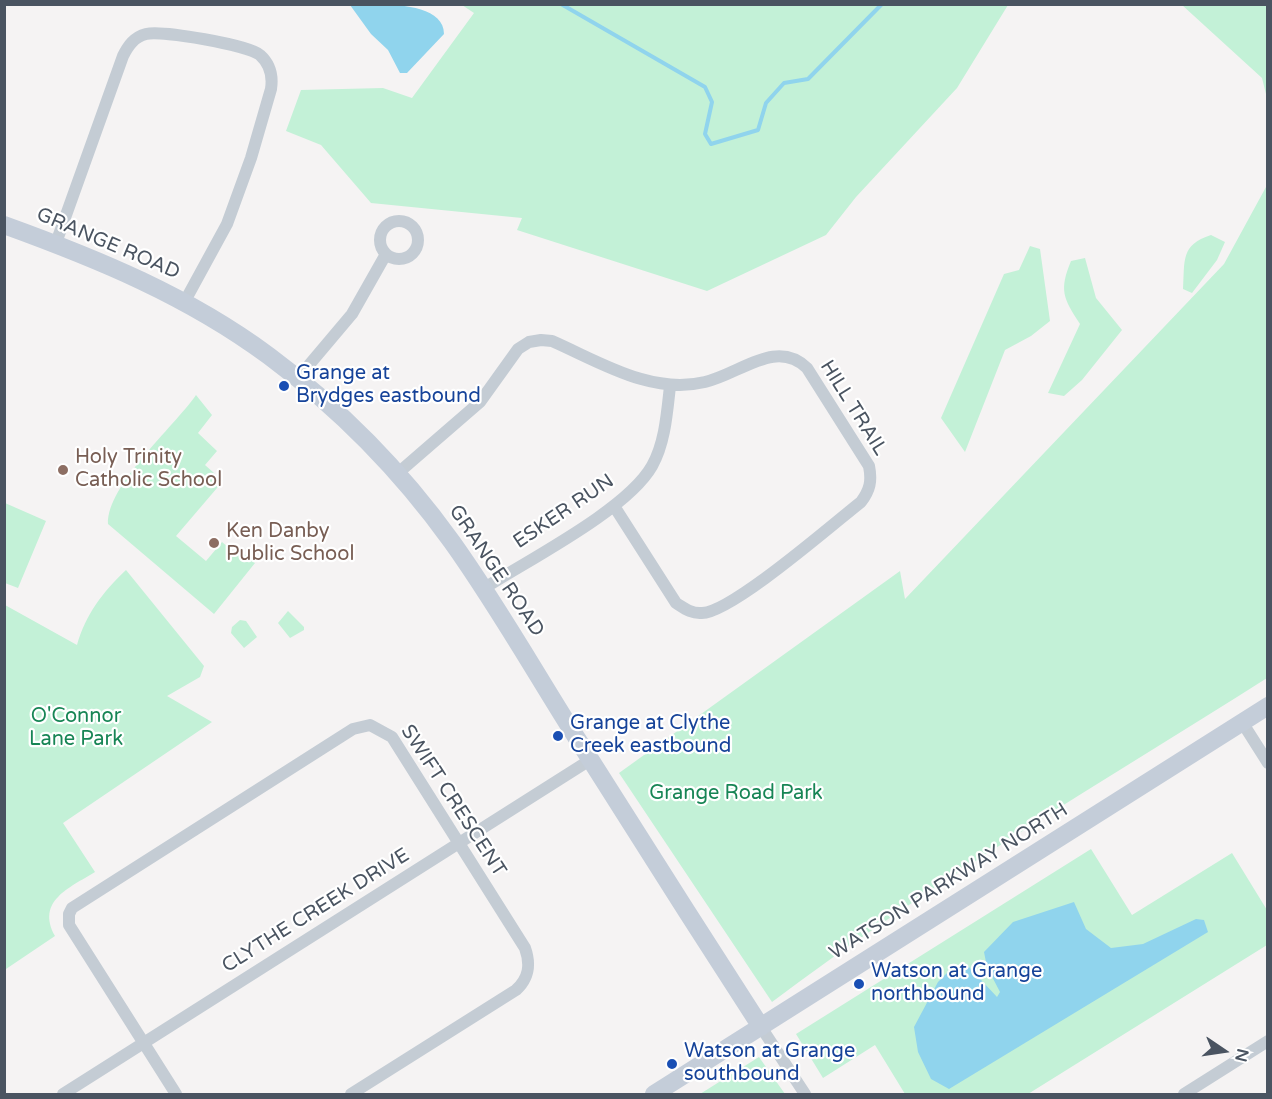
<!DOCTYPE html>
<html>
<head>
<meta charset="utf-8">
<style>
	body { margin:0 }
	#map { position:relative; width:1272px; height:1099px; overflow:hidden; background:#f5f3f3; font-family:"Varela Round",sans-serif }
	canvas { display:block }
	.frame { position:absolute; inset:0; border:6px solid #4a5461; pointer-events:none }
	.north { position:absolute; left:1194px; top:1021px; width:60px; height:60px; -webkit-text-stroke:4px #fff; paint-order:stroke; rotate:103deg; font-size:16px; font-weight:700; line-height:24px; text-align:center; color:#4a5461 }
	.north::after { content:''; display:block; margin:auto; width:21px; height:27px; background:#4a5461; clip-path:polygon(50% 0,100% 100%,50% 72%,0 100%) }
</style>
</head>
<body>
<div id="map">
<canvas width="1272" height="1099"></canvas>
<div class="frame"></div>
<div class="north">N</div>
</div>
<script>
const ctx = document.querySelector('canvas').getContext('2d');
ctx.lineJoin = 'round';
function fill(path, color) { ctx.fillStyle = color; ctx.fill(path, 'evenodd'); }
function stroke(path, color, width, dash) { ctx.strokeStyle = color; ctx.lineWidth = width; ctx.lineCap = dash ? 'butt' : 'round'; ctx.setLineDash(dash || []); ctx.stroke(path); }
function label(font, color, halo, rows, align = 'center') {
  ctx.font = font + ' "Varela Round",sans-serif'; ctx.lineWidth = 4.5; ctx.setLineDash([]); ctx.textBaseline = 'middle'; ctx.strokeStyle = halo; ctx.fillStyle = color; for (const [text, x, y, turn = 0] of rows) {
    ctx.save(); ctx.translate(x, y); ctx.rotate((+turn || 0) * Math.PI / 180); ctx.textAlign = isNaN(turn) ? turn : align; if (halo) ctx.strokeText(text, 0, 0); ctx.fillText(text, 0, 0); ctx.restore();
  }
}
fill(new Path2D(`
	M 462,5 L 1008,5 L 957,88 L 856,197 L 826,235 L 707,291 L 517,230 L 522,218 L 371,203 L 321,145 L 286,131 L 301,90 L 383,88 L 412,98 L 474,13 Z
	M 1182,5 L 1267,5 L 1267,678 C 1101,783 930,883 772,1002 L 619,773 L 900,571 L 905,599 L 1224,264 L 1266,187 L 1266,94 L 1262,78 Z
	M 1211,235 L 1225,242 L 1217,260 L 1192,293 L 1183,289 C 1185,261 1180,245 1211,235 Z
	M 1030,246 L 1040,249 L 1050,321 L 1031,336 L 1005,350 L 965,452 L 941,418 L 1004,274 L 1019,270 Z
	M 1085,258 L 1096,298 L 1122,330 L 1082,380 L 1064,396 L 1048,393 L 1080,324 C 1063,298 1059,290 1071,261 Z
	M 196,395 L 212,415 L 198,433 L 217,451 L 205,465 L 223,481 L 176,536 L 206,561 L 222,542 L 235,553 L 243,553 L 255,563 L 214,614 L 108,524 C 107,485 173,428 196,395 Z
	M 5,503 L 46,521 L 18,588 L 5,583 Z
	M 126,570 L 204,666 L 200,677 L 167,696 L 212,722 L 63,823 L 95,872 C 69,888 36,901 55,936 L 6,969 L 5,605 L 77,645 C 86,614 102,593 126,570 Z
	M 288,611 L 304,627 L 304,630 L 290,638 L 278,623 Z
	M 240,620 L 246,621 L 257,637 L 244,648 L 231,633 L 232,627 Z
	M 1091,849 L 1132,915 L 1232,853 L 1267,910 L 1267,945 L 1028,1094 L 905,1094 L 875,1045 L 823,1078 L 796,1034 Z
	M 759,1057 L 785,1094 L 700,1094 Z`), '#c3f1d7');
fill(new Path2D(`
	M 350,5 C 376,4 444,0 444,34 L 407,73 L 400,73 L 388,50 L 371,34 Z
	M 1074,902 L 1086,929 L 1111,948 L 1143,944 L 1196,919 L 1204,920 L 1208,932 L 949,1089 L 931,1079 L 918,1052 L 914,1027 L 938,982 L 954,966 L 968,966 L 997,997 L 1000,992 L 987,967 L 984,952 L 1013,922 Z`), '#90d4ed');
stroke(new Path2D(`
	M 561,4 L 705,87 L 712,102 L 705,134 L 711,144 L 758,130 L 766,103 L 784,83 L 808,79 L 882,4`), '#90d4ed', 4);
stroke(new Path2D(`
	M380 240a19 19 0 1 1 38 0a19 19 0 1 1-38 0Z
	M 56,243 L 123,56 C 128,46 134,37 146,34 C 162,30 248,45 260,55 C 270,64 273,76 271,89 L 251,158 L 227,224 L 185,301
	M 298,378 L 352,314 L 386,254
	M 398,473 L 480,402 L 518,349 L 529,342 L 541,340 L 552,341 C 600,362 651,395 705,382 C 740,374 776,338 807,368 L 869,466 C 872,481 870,490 861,502 C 833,524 731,613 702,613 C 691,614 684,608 676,603 L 614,506
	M 483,589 C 528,560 627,510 652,466 C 665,443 667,413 670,386
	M 1242,722 L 1268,763
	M 761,1027 L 805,1094
	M 63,1094 L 590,760
	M 176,1094 L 69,925 L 69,914 L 72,908 L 353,729 L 370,725 L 392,737 L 525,948 C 531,965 529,978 516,990 L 351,1094
	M 1184,1094 L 1268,1041`), '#c4ccd4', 12);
stroke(new Path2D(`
	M 4,225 C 98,259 188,296 269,356 C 339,408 401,471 452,542 C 495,602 532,667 571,729 C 634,829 697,928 761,1027
	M 654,1094 L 1268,706`), '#c4cdd9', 18);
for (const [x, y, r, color] of [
	[284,386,6,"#1a4fb4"],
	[63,470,6,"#8d6e63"],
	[214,543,6,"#8d6e63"],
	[558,736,6,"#1a4fb4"],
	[859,984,6,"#1a4fb4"],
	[672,1064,6,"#1a4fb4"]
]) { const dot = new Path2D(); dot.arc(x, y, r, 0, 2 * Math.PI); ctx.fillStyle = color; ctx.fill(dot); stroke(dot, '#fff', 2); }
label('20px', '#4a5461', '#fff', [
	["GRANGE ROAD",108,244,23],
	["HILL TRAIL",853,408,58],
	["ESKER RUN",564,512,-34],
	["GRANGE ROAD",496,571,56],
	["SWIFT CRESCENT",453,801,57],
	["WATSON PARKWAY NORTH",949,882,-32],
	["CLYTHE CREEK DRIVE",316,911,-32]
]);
label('20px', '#164399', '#fff', [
	["Grange at",296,374],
	["Brydges eastbound",296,397],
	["Grange at Clythe",570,724],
	["Creek eastbound",570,747],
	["Watson at Grange",871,972],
	["northbound",871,995],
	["Watson at Grange",684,1052],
	["southbound",684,1075]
], 'left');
label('20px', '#785e54', '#fff', [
	["Holy Trinity",75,458],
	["Catholic School",75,481],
	["Ken Danby",226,532],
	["Public School",226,555]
], 'left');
label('20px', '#178555', '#fff', [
	["O'Connor",76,717],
	["Lane Park",76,740],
	["Grange Road Park",736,794]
]);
</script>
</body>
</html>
